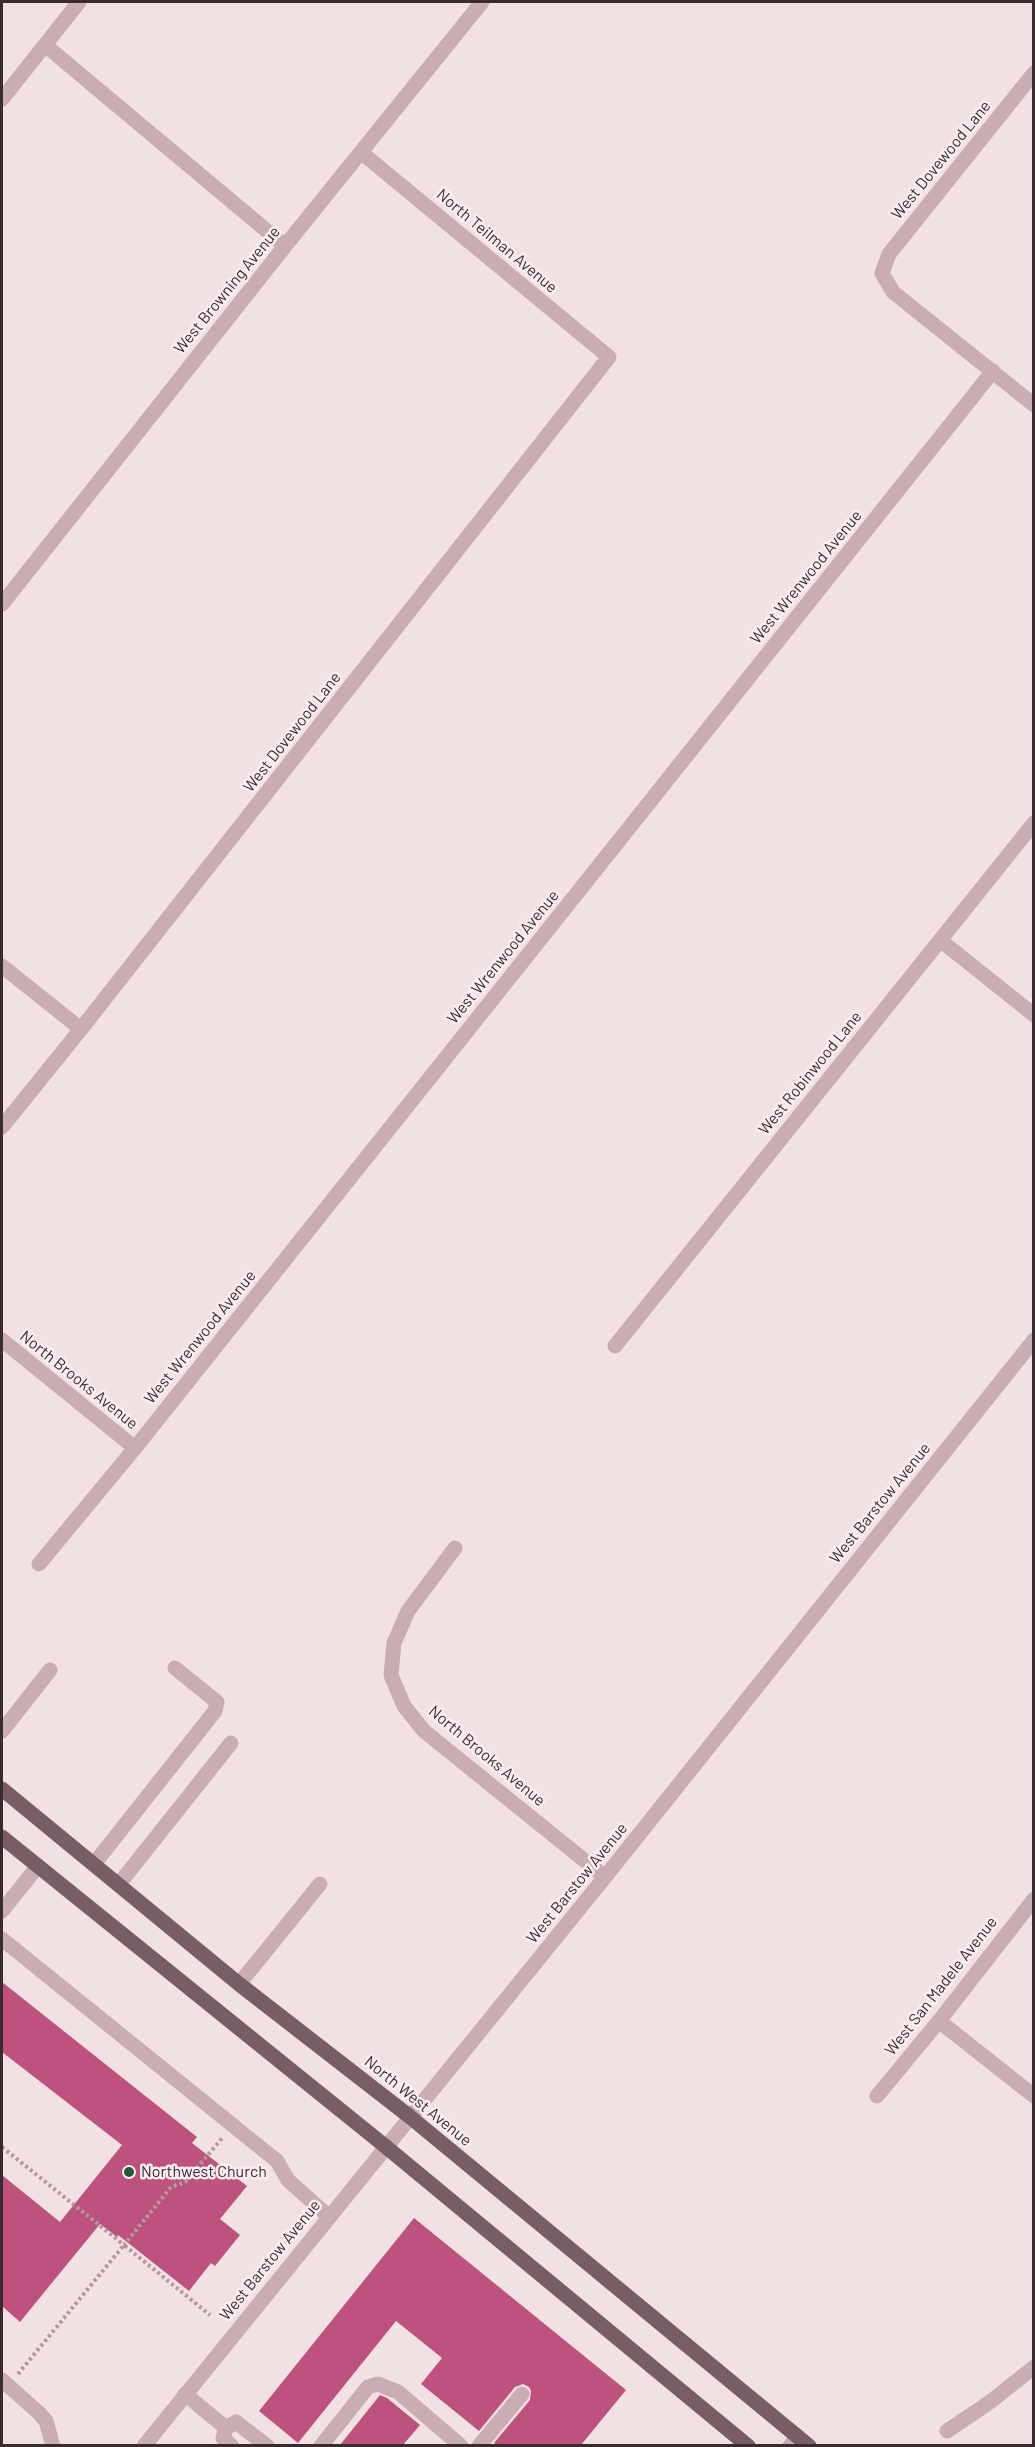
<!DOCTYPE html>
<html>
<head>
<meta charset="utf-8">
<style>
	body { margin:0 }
	#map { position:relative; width:1035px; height:2447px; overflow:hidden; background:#f2e1e3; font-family:Barlow,sans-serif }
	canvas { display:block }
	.frame { position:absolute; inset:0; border:3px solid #392b30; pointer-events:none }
</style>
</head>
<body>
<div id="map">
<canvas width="1035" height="2447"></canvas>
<div class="frame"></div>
</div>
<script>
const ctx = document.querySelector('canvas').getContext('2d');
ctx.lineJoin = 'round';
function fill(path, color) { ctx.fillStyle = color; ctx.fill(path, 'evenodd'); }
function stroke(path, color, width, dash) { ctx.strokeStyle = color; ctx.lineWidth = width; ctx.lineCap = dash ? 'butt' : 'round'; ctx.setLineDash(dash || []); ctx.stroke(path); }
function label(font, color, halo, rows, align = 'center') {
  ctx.font = font + ' Barlow,sans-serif'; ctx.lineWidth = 5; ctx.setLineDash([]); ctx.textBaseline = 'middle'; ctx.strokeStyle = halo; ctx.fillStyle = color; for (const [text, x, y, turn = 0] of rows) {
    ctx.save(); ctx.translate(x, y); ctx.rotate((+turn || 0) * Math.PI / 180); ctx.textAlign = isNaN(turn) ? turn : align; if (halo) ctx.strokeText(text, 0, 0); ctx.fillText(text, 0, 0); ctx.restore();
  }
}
fill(new Path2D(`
	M 2,1982 L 197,2137 L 192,2143 L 247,2186 L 220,2219 L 240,2235 L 215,2266 L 211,2263 L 189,2291 L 118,2235 L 117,2237 L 100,2224 L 20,2322 L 2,2306 L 2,2175 L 60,2222 L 122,2145 L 2,2052 Z
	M 414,2218 L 626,2390 L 581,2445 L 497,2445 L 494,2443 L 530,2400 L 531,2391 L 529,2387 L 523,2384 L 515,2387 L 479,2431 L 421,2384 L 442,2358 L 396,2321 L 298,2443 L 259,2411 Z
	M 380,2395 L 387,2398 L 420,2425 L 403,2445 L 340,2445 Z`), '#be527f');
stroke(new Path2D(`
	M 2,2147 L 124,2245 L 171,2187 L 185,2182 L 223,2137
	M 18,2374 L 124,2245 L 210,2315`), '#b5979e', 4, [3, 3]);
stroke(new Path2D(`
	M 45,45 L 285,246
	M 1034,73 L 889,254 L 882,273 L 893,292 L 1034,405
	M 2,99 L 79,2
	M 2,604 L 285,246 L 482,2
	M 940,940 L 1034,1015
	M 2,966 L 81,1029
	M 2,1127 L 81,1029 L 609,357 L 362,153
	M 2,1340 L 135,1448
	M 615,1346 L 1034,823
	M 455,1548 L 408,1611 L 394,1643 L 391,1675 L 404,1706 L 424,1731 L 605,1877
	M 39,1564 L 135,1448 L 993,371
	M 2,1731 L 50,1670
	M 94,1864 L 215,1711 L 217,1702 L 175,1668
	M 119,1884 L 231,1743
	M 2,1911 L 38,1866
	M 2,1939 L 277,2161 L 288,2180 L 328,2216
	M 239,1984 L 320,1884
	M 939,2021 L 1034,2096
	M 877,2096 L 939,2021 L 1034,1899
	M 2,2380 L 39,2413 L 46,2421 L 53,2446
	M 185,2394 L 226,2428
	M 947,2431 L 990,2402 L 1034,2367
	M 144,2446 L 605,1877 L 1034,1340
	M 232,2446 L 223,2438 L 226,2428 L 236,2422 L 267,2446
	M 321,2446 L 368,2387 L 378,2384 L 398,2392 L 461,2446
	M 479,2446 L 522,2394
	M 790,2446 L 797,2436`), '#caadb3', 15);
stroke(new Path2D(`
	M 2,1789 L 239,1984 L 409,2116 L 809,2446
	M 2,1837 L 385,2146 L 748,2446`), '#795d66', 15);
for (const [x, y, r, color] of [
	[129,2172,6,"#235839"]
]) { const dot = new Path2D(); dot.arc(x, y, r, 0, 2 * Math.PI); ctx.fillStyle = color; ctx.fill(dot); stroke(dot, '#faedef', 2); }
label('16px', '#392b30', '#faedef', [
	["West Dovewood Lane",941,160,-51],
	["North Teilman Avenue",497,241,40],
	["West Browning Avenue",227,290,-51],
	["West Wrenwood Avenue",806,577,-51],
	["West Dovewood Lane",292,732,-52],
	["West Wrenwood Avenue",503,957,-51],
	["West Robinwood Lane",810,1073,-51],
	["West Wrenwood Avenue",200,1337,-51],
	["North Brooks Avenue",79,1380,39],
	["West Barstow Avenue",880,1503,-51],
	["North Brooks Avenue",487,1756,40],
	["West Barstow Avenue",577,1883,-51],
	["West San Madele Avenue",941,1986,-52],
	["North West Avenue",418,2101,39],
	["West Barstow Avenue",270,2260,-51]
]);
label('16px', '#392b30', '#faedef', [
	["Northwest Church",141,2172]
], 'left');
</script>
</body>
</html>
